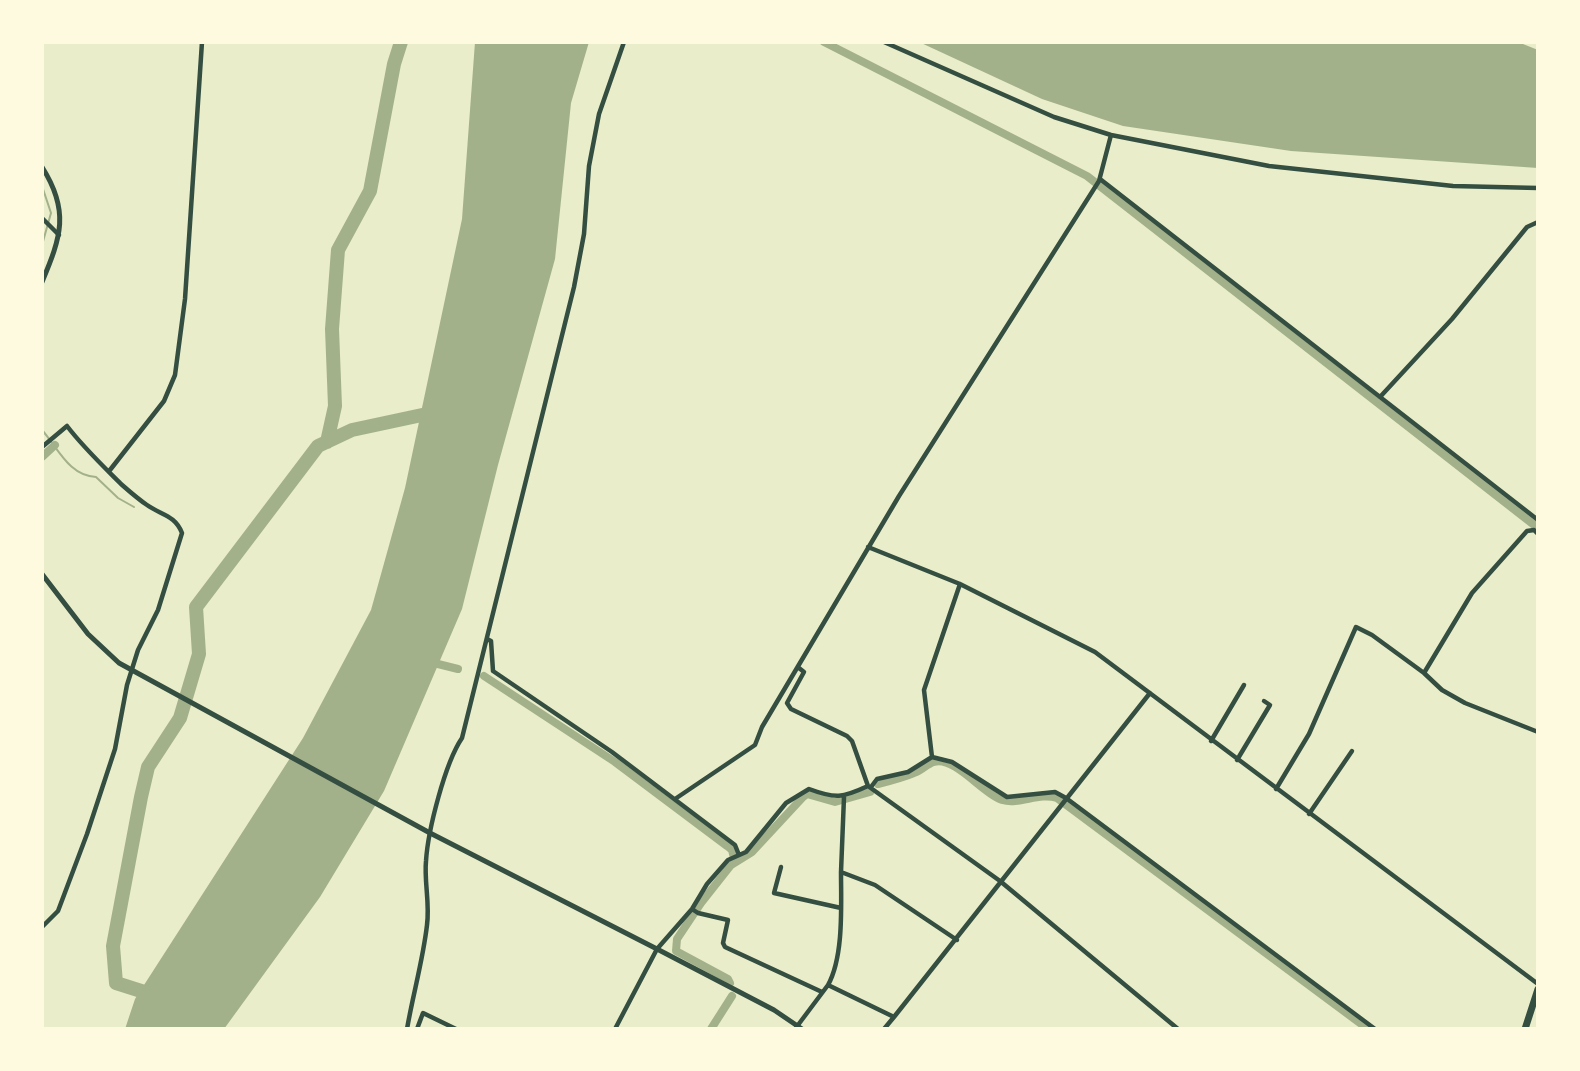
<!DOCTYPE html>
<html>
<head>
<meta charset="utf-8">
<style>
	body { margin:0 }
	#map { position:relative; width:1580px; height:1071px; overflow:hidden; background:#e9edc9; font-family:Helvetica,sans-serif }
	canvas { display:block }
	.frame { position:absolute; inset:0; border:44px solid #fefae0; pointer-events:none }
</style>
</head>
<body>
<div id="map">
<canvas width="1580" height="1071"></canvas>
<div class="frame"></div>
</div>
<script>
const ctx = document.querySelector('canvas').getContext('2d');
ctx.lineJoin = 'round';
function fill(path, color) { ctx.fillStyle = color; ctx.fill(path, 'evenodd'); }
function stroke(path, color, width, dash) { ctx.strokeStyle = color; ctx.lineWidth = width; ctx.lineCap = dash ? 'butt' : 'round'; ctx.setLineDash(dash || []); ctx.stroke(path); }
fill(new Path2D(`
	M 475,42 L 589,42 L 571,103 L 555,259 L 498,465 L 462,609 L 384,791 L 320,897 L 224,1029 L 125,1029 L 135,999 L 303,738 L 371,610 L 405,488 L 462,219 Z
	M 919,42 L 1518,42 L 1538,50 L 1538,168 L 1291,151 L 1123,126 L 1042,99 Z`), '#a3b18a');
stroke(new Path2D(`
	M 42,186 L 51,213 L 42,245
	M 42,430 C 58,448 69,476 96,477 L 118,498 L 134,507`), '#a3b18a', 2);
stroke(new Path2D(`
	M 824,42 L 1087,176 L 1538,528
	M 42,457 L 55,445
	M 430,662 L 458,669
	M 484,676 L 615,762 L 727,846 L 732,850 L 735,862
	M 878,784 C 890,781 902,778 914,773 C 921,771 927,764 934,762 C 955,756 983,794 1002,800 C 1020,805 1039,792 1057,798 L 1368,1029
	M 730,983 L 728,979 L 676,951 L 677,939 L 701,903 L 731,865 L 752,852 L 803,797 L 807,794 L 835,802 L 870,792
	M 711,1029 L 732,996`), '#a3b18a', 8);
stroke(new Path2D(`
	M 327,442 L 335,406 L 332,329 L 338,250 L 370,191 L 394,64 L 401,42
	M 157,996 L 116,983 L 113,946 L 141,797 L 148,767 L 180,718 L 199,654 L 196,607 L 318,446 L 352,430 L 436,412`), '#a3b18a', 14);
stroke(new Path2D(`
	M 884,42 L 1054,117 L 1111,135 L 1269,166 L 1453,186 L 1538,188
	M 1100,179 L 1538,520
	M 42,218 L 59,235
	M 1380,397 L 1452,319 L 1527,227 L 1538,222
	M 42,447 L 67,426 C 83,447 102,465 121,484 C 129,491 138,499 147,505 C 161,515 175,515 182,533 L 158,610 L 138,650 L 127,685 L 115,749 L 87,834 L 58,911 L 42,927
	M 110,470 L 164,401 L 175,375 L 185,299 L 202,42
	M 868,547 L 960,584 L 1095,652 L 1538,984
	M 487,639 L 491,641 L 493,671 L 612,752 L 735,845 L 739,855
	M 799,668 L 804,672 L 787,703 L 791,709 L 847,736 L 852,741 L 868,786
	M 1424,673 L 1472,593 L 1527,531 L 1534,530 L 1538,534
	M 1211,741 L 1244,685
	M 932,757 L 952,762 L 1007,797 L 1055,792 L 1066,798 L 1375,1029
	M 1237,760 L 1270,705 L 1264,701
	M 871,787 L 877,779 L 908,772 L 932,757 L 924,690 L 960,584
	M 1276,789 L 1309,734 L 1356,627 L 1372,635 L 1424,673 L 1442,690 L 1465,703 L 1538,732
	M 675,799 L 755,745 L 762,727 L 899,496 L 1099,181 L 1111,135
	M 1309,814 L 1352,751
	M 781,867 L 774,893 L 841,908
	M 841,872 L 844,797
	M 692,909 L 698,913 L 728,920 L 723,943 L 725,947 L 822,992
	M 828,985 C 844,956 841,905 841,872 L 875,885 L 957,940
	M 407,1029 C 413,994 423,960 427,925 C 430,903 424,882 426,861 C 428,830 445,763 462,738 L 574,287 L 584,234 L 589,166 L 599,114 L 624,42
	M 417,1029 L 423,1013 L 456,1029
	M 615,1029 L 657,949 L 692,909 L 707,884 L 728,860 L 746,852 L 786,803 L 809,789 C 836,799 842,798 868,786 L 1000,881 L 1178,1029
	M 795,1029 L 828,985 L 894,1017 L 1150,693
	M 884,1029 L 894,1017`), '#344e41', 4.5);
stroke(new Path2D(`
	M 42,167 C 70,211 61,237 42,282
	M 42,574 L 88,634 L 119,663 L 430,833 L 657,949 L 774,1010 L 802,1029`), '#344e41', 5);
stroke(new Path2D(`
	M 1525,1029 L 1538,989`), '#344e41', 7);
</script>
</body>
</html>
